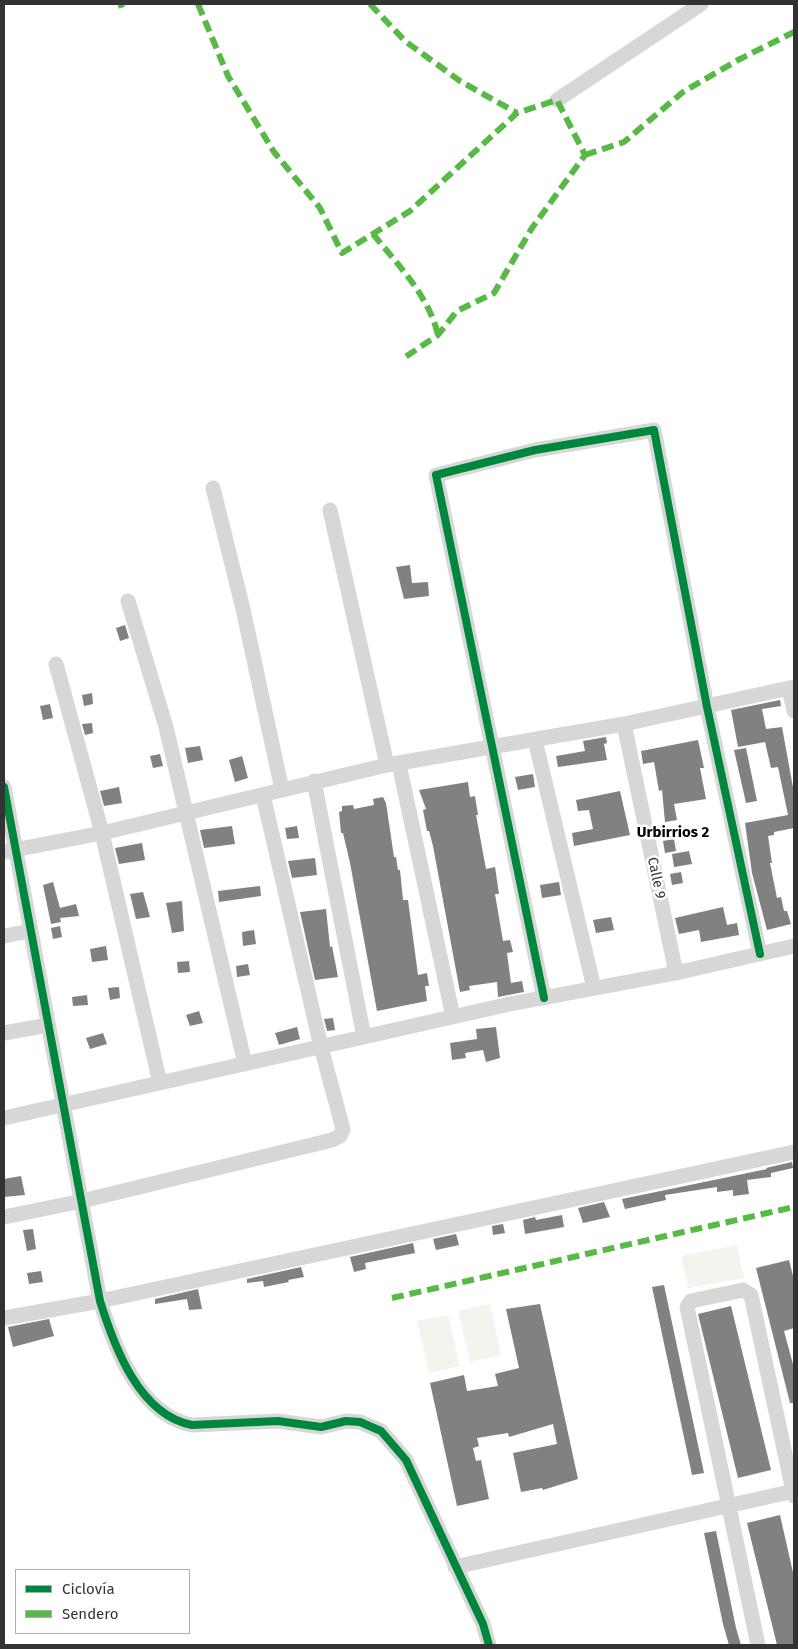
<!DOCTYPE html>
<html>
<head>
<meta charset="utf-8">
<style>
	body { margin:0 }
	#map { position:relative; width:798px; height:1649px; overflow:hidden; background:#fff; font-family:"Fira Sans",sans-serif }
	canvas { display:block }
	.frame { position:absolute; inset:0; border:5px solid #333; pointer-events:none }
	.legend { position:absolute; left:15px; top:1569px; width:175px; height:65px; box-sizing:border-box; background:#fff; border:1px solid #adadad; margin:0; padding:6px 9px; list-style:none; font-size:15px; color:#333 }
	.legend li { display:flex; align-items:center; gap:10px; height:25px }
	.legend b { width:25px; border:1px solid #adadad }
</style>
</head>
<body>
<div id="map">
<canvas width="798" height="1649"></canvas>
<div class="frame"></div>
<ul class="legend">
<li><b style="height:6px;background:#00873e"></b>Ciclovía</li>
<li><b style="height:6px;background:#58b947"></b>Sendero</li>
</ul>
</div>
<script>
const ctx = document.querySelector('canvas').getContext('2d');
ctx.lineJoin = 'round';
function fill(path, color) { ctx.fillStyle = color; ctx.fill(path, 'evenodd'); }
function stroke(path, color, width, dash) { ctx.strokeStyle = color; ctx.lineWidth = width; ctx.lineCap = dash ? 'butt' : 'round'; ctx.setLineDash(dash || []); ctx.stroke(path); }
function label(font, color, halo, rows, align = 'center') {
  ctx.font = font + ' "Fira Sans",sans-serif'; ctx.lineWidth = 5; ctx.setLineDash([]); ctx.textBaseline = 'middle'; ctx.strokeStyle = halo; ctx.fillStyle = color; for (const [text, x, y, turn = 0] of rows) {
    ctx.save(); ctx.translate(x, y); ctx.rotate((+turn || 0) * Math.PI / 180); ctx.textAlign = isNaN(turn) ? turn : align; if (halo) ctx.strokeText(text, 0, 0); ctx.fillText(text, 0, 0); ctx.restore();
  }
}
fill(new Path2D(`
	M 737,1245 L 744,1278 L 688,1288 L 681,1256 Z
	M 490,1304 L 501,1355 L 470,1362 L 458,1311 Z
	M 448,1315 L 460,1366 L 429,1373 L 417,1321 Z`), '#f1f5ed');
fill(new Path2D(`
	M 410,565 L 412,583 L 428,582 L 429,596 L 404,599 L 396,567 Z
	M 125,625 L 129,638 L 120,641 L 116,628 Z
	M 92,693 L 93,704 L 84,706 L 82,695 Z
	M 780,700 L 781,706 L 762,709 L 766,729 L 782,727 L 794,793 L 794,828 L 774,832 L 774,835 L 768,836 L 772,863 L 770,863 L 777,898 L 781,897 L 784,911 L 787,911 L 791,924 L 767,930 L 752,873 L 745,823 L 788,815 L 778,767 L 771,768 L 765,742 L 738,747 L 731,710 Z
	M 50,704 L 53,718 L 43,720 L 40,706 Z
	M 92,723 L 93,733 L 85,735 L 82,724 Z
	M 606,737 L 607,743 L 604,744 L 607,760 L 558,767 L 556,756 L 585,751 L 583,741 Z
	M 698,740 L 704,768 L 700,768 L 706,799 L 674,804 L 677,820 L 665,822 L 662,790 L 659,791 L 654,762 L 643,764 L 641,751 Z
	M 200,746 L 203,760 L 188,763 L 185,748 Z
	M 746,748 L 757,801 L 746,803 L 734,750 Z
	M 160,754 L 163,766 L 153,768 L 150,756 Z
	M 242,756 L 248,778 L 235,782 L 229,760 Z
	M 533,774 L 535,787 L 518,790 L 515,777 Z
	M 468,782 L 470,797 L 475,796 L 478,815 L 476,815 L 486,869 L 495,867 L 499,894 L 495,894 L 503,941 L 510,940 L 513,952 L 507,953 L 511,983 L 522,981 L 524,992 L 498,997 L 497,982 L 469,986 L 470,990 L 460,992 L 433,846 L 429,831 L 427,831 L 423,810 L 426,809 L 419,790 Z
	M 119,787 L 122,803 L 104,806 L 100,791 Z
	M 620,791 L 630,835 L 574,846 L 572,833 L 593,829 L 589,810 L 578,811 L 576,800 Z
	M 383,797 L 386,803 L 394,857 L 396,857 L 398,870 L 400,870 L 403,900 L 408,900 L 418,975 L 427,973 L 429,986 L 425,986 L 427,1001 L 377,1011 L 350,863 L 343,833 L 341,833 L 339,812 L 342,811 L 342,806 L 353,805 L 354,809 L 374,805 L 373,799 Z
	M 232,826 L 235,844 L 204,848 L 200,830 Z
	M 297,826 L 299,838 L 287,839 L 285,828 Z
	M 674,839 L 676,851 L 665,853 L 663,841 Z
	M 142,843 L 145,860 L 119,864 L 115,848 Z
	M 689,851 L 692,864 L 674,867 L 672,854 Z
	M 315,858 L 317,875 L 292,878 L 288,861 Z
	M 681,872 L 683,883 L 672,885 L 670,874 Z
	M 53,882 L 60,908 L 76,904 L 79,916 L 60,918 L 61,922 L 51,924 L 43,885 Z
	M 559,882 L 561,895 L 542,898 L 540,885 Z
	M 260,886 L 261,896 L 219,902 L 218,891 Z
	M 143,892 L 150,917 L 136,919 L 130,894 Z
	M 182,901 L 184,931 L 172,933 L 166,903 Z
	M 723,907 L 727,925 L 737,923 L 739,935 L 701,942 L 699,930 L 679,934 L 675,918 Z
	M 326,909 L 330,947 L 332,946 L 338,977 L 315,980 L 300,912 Z
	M 611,917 L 614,930 L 596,933 L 593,920 Z
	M 60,926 L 62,937 L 53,939 L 51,928 Z
	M 254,930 L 256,944 L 243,946 L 242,932 Z
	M 106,946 L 108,960 L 92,962 L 90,949 Z
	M 189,961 L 190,972 L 178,973 L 177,962 Z
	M 248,964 L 250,975 L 237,977 L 236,966 Z
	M 119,987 L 120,998 L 110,1000 L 108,988 Z
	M 87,995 L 88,1005 L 73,1006 L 72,997 Z
	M 199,1011 L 203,1023 L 190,1026 L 186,1015 Z
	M 333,1018 L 335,1030 L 327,1031 L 324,1019 Z
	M 297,1027 L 300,1039 L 279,1045 L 275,1033 Z
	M 496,1027 L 500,1058 L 486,1062 L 483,1050 L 465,1053 L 466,1058 L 452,1060 L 450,1043 L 477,1039 L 476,1029 Z
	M 103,1033 L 107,1044 L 90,1049 L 86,1038 Z
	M 792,1162 L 793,1168 L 771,1173 L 771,1177 L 747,1180 L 749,1194 L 733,1196 L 733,1190 L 717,1192 L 717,1187 L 665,1195 L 666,1200 L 625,1209 L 622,1199 L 767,1169 L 766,1168 Z
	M 21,1176 L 25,1195 L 4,1197 L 4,1179 Z
	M 604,1202 L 610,1217 L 583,1223 L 578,1208 Z
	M 562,1215 L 564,1227 L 525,1234 L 523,1220 L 535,1217 L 536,1220 Z
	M 503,1224 L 505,1233 L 493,1235 L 492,1226 Z
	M 33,1229 L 36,1249 L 27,1251 L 23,1230 Z
	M 456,1234 L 459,1245 L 436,1250 L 433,1239 Z
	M 413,1243 L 415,1253 L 365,1263 L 366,1269 L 354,1272 L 350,1257 Z
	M 789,1260 L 794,1280 L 794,1328 L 784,1331 L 794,1368 L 794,1403 L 790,1403 L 756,1268 Z
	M 301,1267 L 304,1277 L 288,1280 L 289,1282 L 264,1287 L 263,1281 L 247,1283 L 247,1279 Z
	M 41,1271 L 43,1282 L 29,1284 L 27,1273 Z
	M 664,1285 L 704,1473 L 692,1475 L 652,1287 Z
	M 198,1289 L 202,1309 L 189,1310 L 187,1299 L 155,1304 L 155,1299 Z
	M 540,1304 L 578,1479 L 543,1490 L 542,1488 L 521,1492 L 513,1453 L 557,1444 L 553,1424 L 509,1437 L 508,1433 L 477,1438 L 479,1446 L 473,1448 L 476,1461 L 481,1460 L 489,1499 L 457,1506 L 430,1383 L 464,1375 L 467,1391 L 498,1386 L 495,1374 L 519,1368 L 506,1309 Z
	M 731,1306 L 771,1470 L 738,1478 L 698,1314 Z
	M 49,1319 L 54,1336 L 13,1347 L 8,1327 Z
	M 780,1515 L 794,1577 L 794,1645 L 777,1645 L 747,1523 Z
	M 716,1531 L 736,1628 L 741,1645 L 729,1645 L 723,1624 L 704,1533 Z`), '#818181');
stroke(new Path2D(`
	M 557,100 L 701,4
	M 213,488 L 243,609 L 282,790
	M 330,510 L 387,765
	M 128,601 L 166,727 L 245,1064
	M 56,664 L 102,833 L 160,1083
	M 789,688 L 794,711
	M 624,724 L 676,973
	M 535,740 L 594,988
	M 399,764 L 453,1017
	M 314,781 L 364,1037
	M 4,787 L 100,1301 C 114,1346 139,1415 192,1425 L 278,1421 L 321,1427 L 346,1421 L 360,1422 L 381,1431 L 406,1460 L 483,1624 L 489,1645
	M 4,852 L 102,833 L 387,765 L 624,724 L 794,687
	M 4,936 L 30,931
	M 544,998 L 436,475 L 535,450 L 654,430 L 707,707 L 760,954
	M 4,1033 L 48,1025
	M 4,1118 L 510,1004 L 676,973 L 794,946
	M 4,1217 L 82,1201 L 332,1140 L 340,1136 L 343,1129 L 321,1047 L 263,795
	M 4,1318 L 100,1301 L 794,1152
	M 455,1567 L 794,1491
	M 758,1645 L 687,1307 L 691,1301 L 743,1290 L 751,1295 L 794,1496`), '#d7d7d7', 15);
stroke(new Path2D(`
	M 198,4 L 228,76 L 274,152 L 320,208 L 342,253 L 410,211 L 517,113 L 557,100 L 585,155 L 532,228 L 494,293 L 457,311 L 438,335 L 401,360
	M 370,4 L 405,41 L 460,81 L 517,113
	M 118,6 L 124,4
	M 585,155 L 624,142 L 683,92 L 738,60 L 794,32
	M 373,234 C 398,265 429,296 438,335
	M 392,1298 L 794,1207`), '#58b947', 6, [12, 6]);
stroke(new Path2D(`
	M 4,787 L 100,1301 C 114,1346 139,1415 192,1425 L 278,1421 L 321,1427 L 346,1421 L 360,1422 L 381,1431 L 406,1460 L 483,1624 L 489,1645
	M 544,998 L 436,475 L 535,450 L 654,430 L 707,707 L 760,954`), '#00873e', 8);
label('14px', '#333', '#fff', [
	["Calle 9",656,878,78]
]);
label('bold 15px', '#000', '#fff', [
	["Urbirrios 2",673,833]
]);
</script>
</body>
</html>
